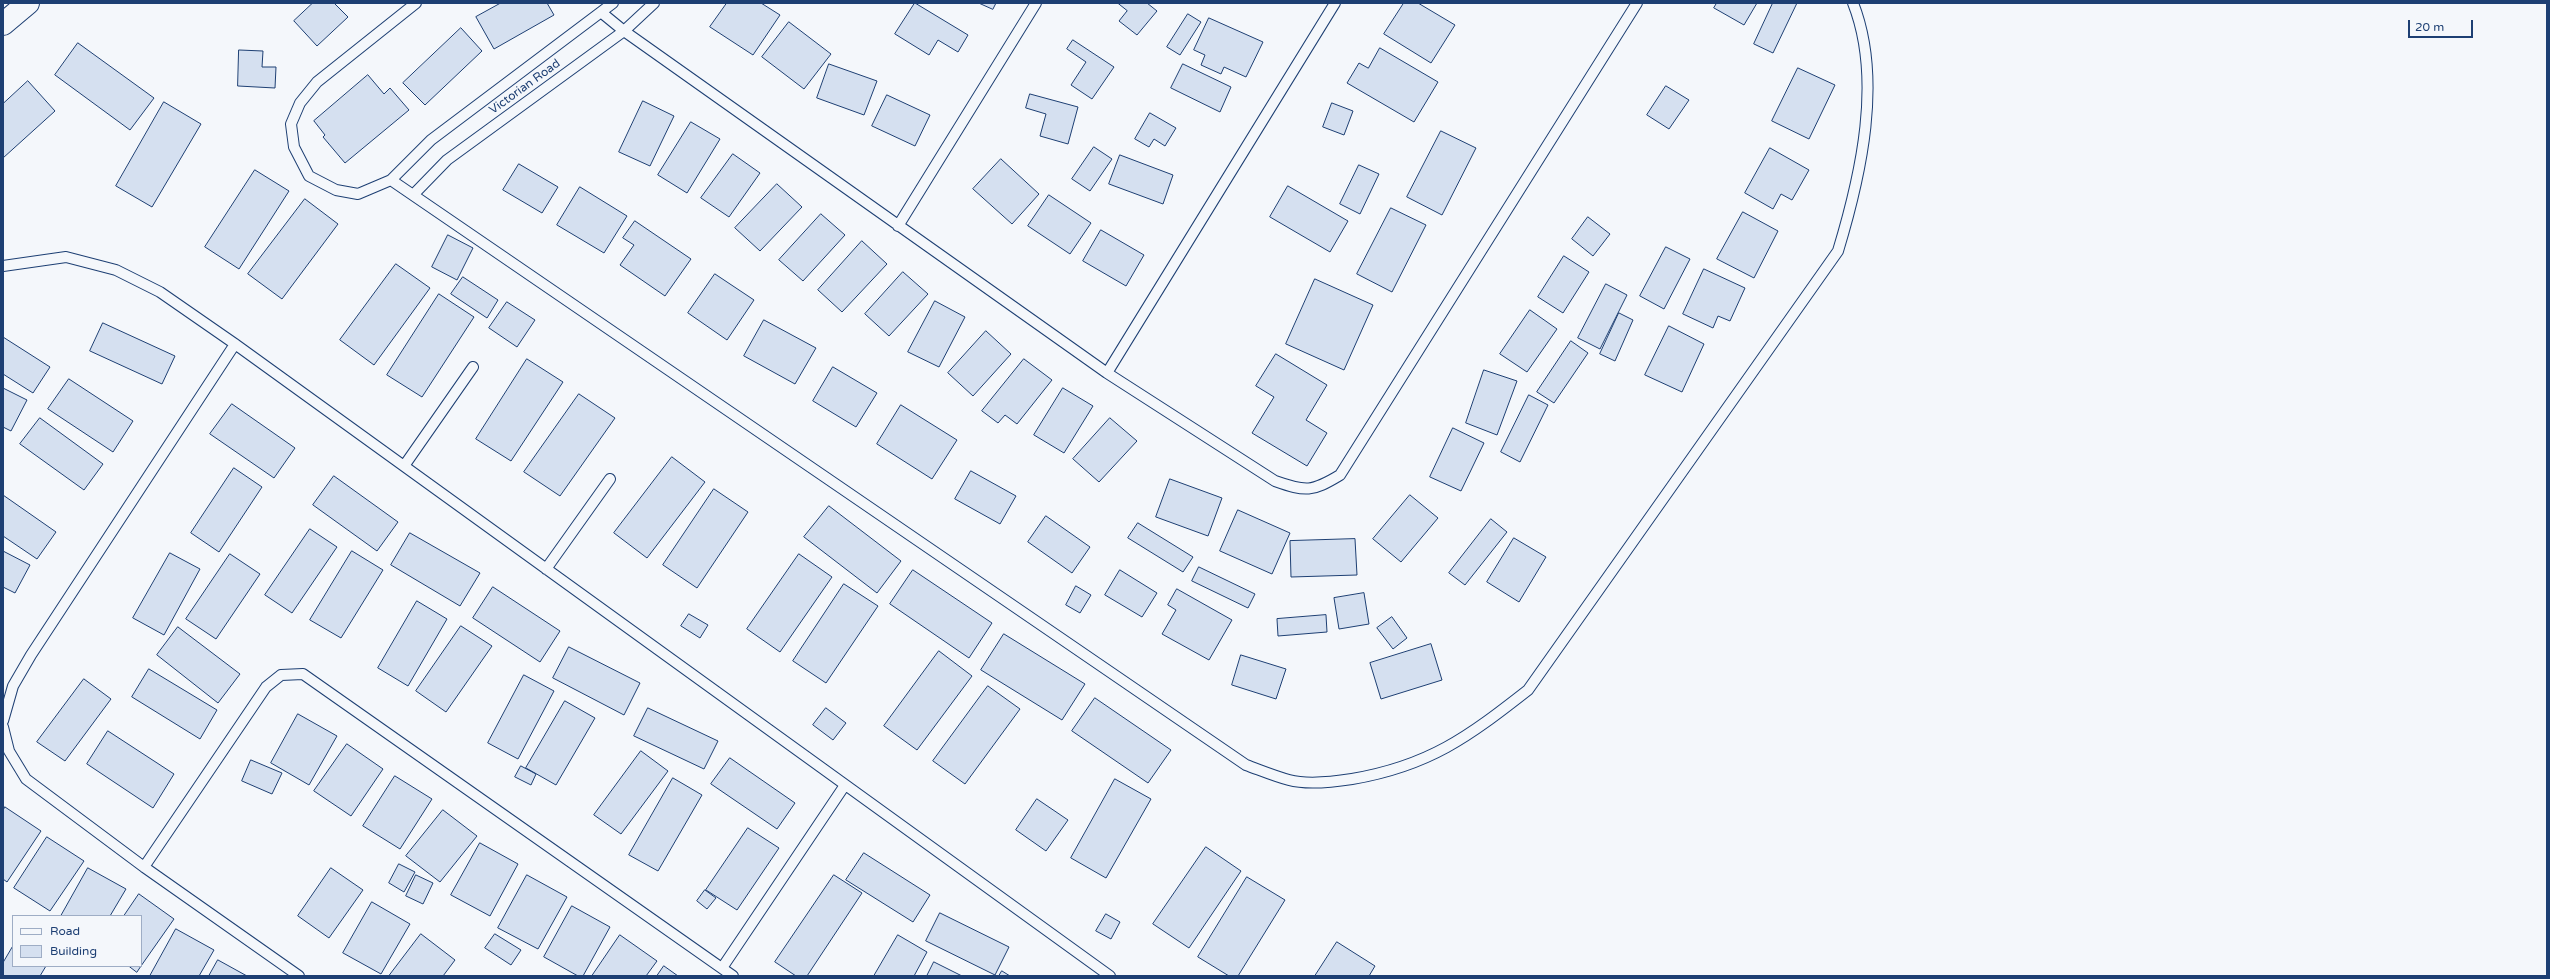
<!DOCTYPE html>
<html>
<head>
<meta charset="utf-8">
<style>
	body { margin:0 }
	#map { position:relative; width:2550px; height:979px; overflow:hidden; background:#f4f7fb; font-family:"Varela Round",sans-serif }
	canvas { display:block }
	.frame { position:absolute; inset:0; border:4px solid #1d3f73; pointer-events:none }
	.legend { position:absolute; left:12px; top:915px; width:130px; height:52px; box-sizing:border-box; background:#f4f7fb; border:1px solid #9eadc5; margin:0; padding:5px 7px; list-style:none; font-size:12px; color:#1d3f73 }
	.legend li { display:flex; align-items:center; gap:8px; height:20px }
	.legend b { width:20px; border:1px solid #9eadc5 }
	.scale { position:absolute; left:2408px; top:20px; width:65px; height:18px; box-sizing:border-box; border:2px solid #1d3f73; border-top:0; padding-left:5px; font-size:12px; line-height:14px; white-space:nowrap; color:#1d3f73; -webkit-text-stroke:3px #f4f7fb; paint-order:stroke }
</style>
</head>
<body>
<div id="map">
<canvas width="2550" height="979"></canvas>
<div class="frame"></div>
<ul class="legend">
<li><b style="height:5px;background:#f4f7fb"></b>Road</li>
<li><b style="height:11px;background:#d5e0f0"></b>Building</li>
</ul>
<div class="scale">20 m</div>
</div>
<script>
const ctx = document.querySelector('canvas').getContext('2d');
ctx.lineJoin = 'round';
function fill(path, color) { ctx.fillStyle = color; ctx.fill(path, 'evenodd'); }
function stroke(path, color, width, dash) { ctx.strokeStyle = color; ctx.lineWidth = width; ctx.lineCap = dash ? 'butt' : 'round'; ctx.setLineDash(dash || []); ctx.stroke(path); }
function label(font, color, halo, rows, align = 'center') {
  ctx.font = font + ' "Varela Round",sans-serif'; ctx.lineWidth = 3; ctx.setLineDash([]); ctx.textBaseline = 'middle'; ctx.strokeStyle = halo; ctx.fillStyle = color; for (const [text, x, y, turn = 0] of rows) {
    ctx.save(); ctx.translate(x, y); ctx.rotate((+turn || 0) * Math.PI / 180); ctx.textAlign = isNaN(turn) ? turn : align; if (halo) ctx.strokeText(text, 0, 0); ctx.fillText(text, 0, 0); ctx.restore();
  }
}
const building = new Path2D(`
	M 313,3 L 334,3 L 348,17 L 317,46 L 294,21 Z
	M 501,3 L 547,3 L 554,15 L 494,49 L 476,17 Z
	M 727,3 L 761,3 L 780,15 L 753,55 L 710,27 Z
	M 915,3 L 968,35 L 958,52 L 938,40 L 929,55 L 895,34 Z
	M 979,3 L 996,3 L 993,9 Z
	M 1118,3 L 1147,3 L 1157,11 L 1137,35 L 1119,21 L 1127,11 Z
	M 1404,3 L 1418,3 L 1455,25 L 1431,63 L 1384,34 Z
	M 1717,3 L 1757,3 L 1744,25 L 1714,8 Z
	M 1773,3 L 1797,3 L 1773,53 L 1754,44 Z
	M 1188,14 L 1201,22 L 1180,55 L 1167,47 Z
	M 1209,18 L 1263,42 L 1246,77 L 1224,67 L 1221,74 L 1201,65 L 1205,55 L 1194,50 Z
	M 789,22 L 831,54 L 804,89 L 762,57 Z
	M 461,28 L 482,51 L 425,105 L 403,83 Z
	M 1073,40 L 1114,67 L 1092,99 L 1071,85 L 1086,62 L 1067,49 Z
	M 78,43 L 154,98 L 130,130 L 55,75 Z
	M 1380,48 L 1438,82 L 1414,122 L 1347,83 L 1359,63 L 1368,68 Z
	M 239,50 L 263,51 L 262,67 L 276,67 L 275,88 L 238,86 Z
	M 829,64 L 877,81 L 864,115 L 817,98 Z
	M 1183,64 L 1231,87 L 1220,112 L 1171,88 Z
	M 1798,68 L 1835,85 L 1809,139 L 1772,121 Z
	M 368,75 L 384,94 L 390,88 L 409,110 L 345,163 L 323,137 L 325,135 L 314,121 Z
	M 28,81 L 55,111 L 3,158 L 3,104 Z
	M 1666,86 L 1689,100 L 1669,129 L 1647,115 Z
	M 1030,94 L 1078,107 L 1068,144 L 1040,136 L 1046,114 L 1026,108 Z
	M 887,95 L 930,115 L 915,146 L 872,126 Z
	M 643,101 L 674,116 L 650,166 L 619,152 Z
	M 164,102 L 201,124 L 152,207 L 116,186 Z
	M 1332,103 L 1353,111 L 1344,135 L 1323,127 Z
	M 1150,113 L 1176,128 L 1165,146 L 1154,139 L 1149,147 L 1135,139 Z
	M 691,122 L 720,139 L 687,193 L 658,175 Z
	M 1441,131 L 1476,148 L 1442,215 L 1407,197 Z
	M 1094,147 L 1112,159 L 1090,191 L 1072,179 Z
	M 1770,148 L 1809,170 L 1792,200 L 1781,194 L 1773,209 L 1745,193 Z
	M 733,154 L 760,173 L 729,217 L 701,198 Z
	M 1120,155 L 1173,175 L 1163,204 L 1109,184 Z
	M 1001,159 L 1039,194 L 1012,224 L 973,189 Z
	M 519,164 L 558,187 L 542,213 L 503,190 Z
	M 1359,165 L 1379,174 L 1360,214 L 1340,204 Z
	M 255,170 L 289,191 L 239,269 L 205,247 Z
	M 777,184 L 802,207 L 760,251 L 735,228 Z
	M 1288,186 L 1348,221 L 1330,252 L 1270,217 Z
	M 580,187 L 627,216 L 604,253 L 557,225 Z
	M 1049,195 L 1091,223 L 1070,254 L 1028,226 Z
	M 305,199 L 338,224 L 282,299 L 248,274 Z
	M 1391,208 L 1426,225 L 1392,292 L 1357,274 Z
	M 1743,212 L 1778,231 L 1754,278 L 1717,259 Z
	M 821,214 L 845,235 L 803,281 L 779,260 Z
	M 1588,217 L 1610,234 L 1593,256 L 1572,239 Z
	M 635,221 L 691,259 L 665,296 L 620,265 L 634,245 L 623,238 Z
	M 1101,230 L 1144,255 L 1126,286 L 1083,261 Z
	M 448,235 L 473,248 L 457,280 L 432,267 Z
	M 862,241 L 887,264 L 842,312 L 818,290 Z
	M 1666,247 L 1690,259 L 1664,309 L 1640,296 Z
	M 1564,256 L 1589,272 L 1563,313 L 1538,297 Z
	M 396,264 L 430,288 L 374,365 L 340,340 Z
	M 1704,269 L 1745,288 L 1730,321 L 1718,316 L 1713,328 L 1683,314 Z
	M 903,272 L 928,294 L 889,336 L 865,314 Z
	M 715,274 L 754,300 L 727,340 L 688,313 Z
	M 463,277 L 498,300 L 487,318 L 451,294 Z
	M 1315,279 L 1373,305 L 1344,370 L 1286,344 Z
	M 1606,284 L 1627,295 L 1600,349 L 1578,338 Z
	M 439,294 L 474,317 L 422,397 L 387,375 Z
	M 935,301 L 965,317 L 939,367 L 908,352 Z
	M 507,302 L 535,320 L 517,347 L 489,328 Z
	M 1530,310 L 1557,329 L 1527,372 L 1500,354 Z
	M 1619,313 L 1633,320 L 1615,361 L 1600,354 Z
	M 764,320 L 816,348 L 795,384 L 744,356 Z
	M 103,323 L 175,356 L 162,384 L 90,351 Z
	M 1669,326 L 1704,344 L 1682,392 L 1645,375 Z
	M 986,331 L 1011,354 L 973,396 L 948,373 Z
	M 3,337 L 50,367 L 33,393 L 3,374 Z
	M 1571,341 L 1588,353 L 1554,403 L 1537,392 Z
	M 1276,354 L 1327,385 L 1306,420 L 1327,433 L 1307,466 L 1252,433 L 1274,397 L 1256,386 Z
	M 527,359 L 563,382 L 511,461 L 476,439 Z
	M 1024,359 L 1052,380 L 1017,424 L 1005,415 L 998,423 L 982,411 Z
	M 833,367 L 877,393 L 856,427 L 813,401 Z
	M 1484,370 L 1517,381 L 1497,435 L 1466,423 Z
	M 69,379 L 133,421 L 113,452 L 48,409 Z
	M 3,388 L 27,400 L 11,431 L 3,427 Z
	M 1063,388 L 1093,406 L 1064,453 L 1034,435 Z
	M 579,394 L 615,418 L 560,496 L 524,472 Z
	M 1529,395 L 1548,405 L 1520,462 L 1501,452 Z
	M 232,404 L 295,448 L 274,478 L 210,434 Z
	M 901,405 L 957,440 L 932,479 L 877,444 Z
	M 40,418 L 103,464 L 84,490 L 20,444 Z
	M 1110,418 L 1137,441 L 1099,482 L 1073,459 Z
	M 1453,428 L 1484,443 L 1461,491 L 1430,477 Z
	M 672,457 L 705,482 L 647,558 L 614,533 Z
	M 234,468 L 262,487 L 219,552 L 191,533 Z
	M 971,471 L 1016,496 L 1000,524 L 955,499 Z
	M 334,476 L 398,522 L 377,551 L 313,505 Z
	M 1170,479 L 1222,498 L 1208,536 L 1156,517 Z
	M 714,489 L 748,512 L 697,588 L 663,565 Z
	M 3,495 L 56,532 L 37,559 L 3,536 Z
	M 1410,495 L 1438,518 L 1401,562 L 1373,539 Z
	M 829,506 L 901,561 L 877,593 L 804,537 Z
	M 1238,510 L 1290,533 L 1272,574 L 1220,551 Z
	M 1046,516 L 1090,547 L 1072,573 L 1028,542 Z
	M 1491,519 L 1507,532 L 1465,585 L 1449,573 Z
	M 1138,523 L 1193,557 L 1183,572 L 1128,538 Z
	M 310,529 L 337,547 L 292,613 L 265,595 Z
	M 410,533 L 480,573 L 460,606 L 391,565 Z
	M 1514,538 L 1546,557 L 1519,602 L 1487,582 Z
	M 1355,539 L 1357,575 L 1291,577 L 1290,541 Z
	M 3,551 L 30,565 L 15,593 L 3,587 Z
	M 352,551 L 383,570 L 341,638 L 310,620 Z
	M 170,553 L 200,569 L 164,635 L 133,618 Z
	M 230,554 L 260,574 L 216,639 L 186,619 Z
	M 799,554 L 832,577 L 780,652 L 747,629 Z
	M 1199,567 L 1255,594 L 1248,608 L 1192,581 Z
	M 913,570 L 992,623 L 969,658 L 890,604 Z
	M 1120,570 L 1157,593 L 1142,617 L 1105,595 Z
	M 844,584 L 878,606 L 826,683 L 793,661 Z
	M 1076,586 L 1091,595 L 1080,613 L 1066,605 Z
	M 493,587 L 560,631 L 540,662 L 473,618 Z
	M 1177,589 L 1232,620 L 1209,660 L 1162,634 L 1176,610 L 1168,605 Z
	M 1364,593 L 1369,624 L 1339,629 L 1334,598 Z
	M 417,601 L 447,619 L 408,686 L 378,668 Z
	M 689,614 L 708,625 L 700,638 L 681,626 Z
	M 1326,615 L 1327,632 L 1278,636 L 1277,619 Z
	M 1392,617 L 1407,638 L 1393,649 L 1377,628 Z
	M 461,626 L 492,646 L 446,712 L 416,691 Z
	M 178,627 L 240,674 L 218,703 L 157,655 Z
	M 1004,634 L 1085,684 L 1062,720 L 981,670 Z
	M 1431,644 L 1442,680 L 1381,699 L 1370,663 Z
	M 569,647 L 640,683 L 624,715 L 553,678 Z
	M 939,651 L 972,676 L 917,750 L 884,726 Z
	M 1241,655 L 1286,669 L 1276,699 L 1232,685 Z
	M 149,669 L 217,710 L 200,739 L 132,697 Z
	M 524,675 L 554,691 L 518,759 L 488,743 Z
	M 84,679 L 111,699 L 65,761 L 37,742 Z
	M 988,686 L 1020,709 L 965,784 L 933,761 Z
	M 1095,698 L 1171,750 L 1148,783 L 1072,731 Z
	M 565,701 L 595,718 L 556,785 L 526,768 Z
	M 648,708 L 718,741 L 704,769 L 634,736 Z
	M 826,708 L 846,723 L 833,740 L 813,725 Z
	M 298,714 L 337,736 L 309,785 L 271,763 Z
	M 108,731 L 174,774 L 153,808 L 87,764 Z
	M 347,744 L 383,769 L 351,816 L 314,791 Z
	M 641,751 L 668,771 L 621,834 L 594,815 Z
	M 730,758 L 795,803 L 777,829 L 711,784 Z
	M 251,760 L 282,773 L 272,794 L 242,781 Z
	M 521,766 L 536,774 L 531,785 L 515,777 Z
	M 395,776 L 432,799 L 400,849 L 363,826 Z
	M 673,778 L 702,795 L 658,871 L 629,855 Z
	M 1115,779 L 1151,799 L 1106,878 L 1071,858 Z
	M 1037,799 L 1068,820 L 1046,851 L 1016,830 Z
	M 5,807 L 41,831 L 7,882 L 3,879 L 3,811 Z
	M 443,810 L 477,836 L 440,882 L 406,856 Z
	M 748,828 L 779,848 L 737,910 L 706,890 Z
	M 47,837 L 84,861 L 50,911 L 14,888 Z
	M 480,843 L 518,864 L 490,916 L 451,895 Z
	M 1206,847 L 1241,871 L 1189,948 L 1153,924 Z
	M 864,853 L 930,895 L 913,922 L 846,880 Z
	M 399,864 L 415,872 L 404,892 L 389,883 Z
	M 88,868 L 126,889 L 110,916 L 61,916 Z
	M 331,868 L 363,890 L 329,938 L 298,916 Z
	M 416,875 L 433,883 L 423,904 L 406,896 Z
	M 527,875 L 567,897 L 538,949 L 498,928 Z
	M 834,875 L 862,893 L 807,976 L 796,976 L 775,962 Z
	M 1247,877 L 1285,900 L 1238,976 L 1229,976 L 1198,957 Z
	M 705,890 L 716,898 L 707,909 L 697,901 Z
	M 139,894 L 174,919 L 141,966 L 141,916 L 124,916 Z
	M 372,902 L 410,924 L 381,974 L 343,953 Z
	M 572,906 L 610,927 L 583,976 L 578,976 L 544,957 Z
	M 940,913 L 1009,947 L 995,975 L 926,941 Z
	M 1106,914 L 1120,922 L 1111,939 L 1096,931 Z
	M 176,929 L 214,950 L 199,976 L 150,976 Z
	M 421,934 L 455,960 L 443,976 L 389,976 Z
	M 495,934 L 521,950 L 511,965 L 485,948 Z
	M 620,935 L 657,961 L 646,976 L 592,976 Z
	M 898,935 L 927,952 L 914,976 L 874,976 Z
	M 1337,942 L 1375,966 L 1369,976 L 1315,976 Z
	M 13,946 L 13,966 L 46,966 L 40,976 L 3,976 L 3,963 Z
	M 218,960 L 247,976 L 209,976 Z
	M 934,962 L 962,976 L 927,976 Z
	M 129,966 L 141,966 L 137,972 Z
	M 664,966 L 678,976 L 657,976 Z
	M 1002,971 L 1010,976 L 999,976 Z`);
fill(building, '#d5e0f0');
stroke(building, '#1d3f73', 1);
const service = new Path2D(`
	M 416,3 L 317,82 L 300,103 L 291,124 L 294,147 L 309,176 L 336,190 L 358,194 L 391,180 L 431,140 L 613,3
	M 602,13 L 624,31 L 1107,373 L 1275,481 C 1306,492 1312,492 1340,475 L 1637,3
	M 391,180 L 1246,765 C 1260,770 1274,776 1289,780 C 1307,785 1333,782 1352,779 C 1429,766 1468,737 1528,690 L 1838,251 C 1861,175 1883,79 1853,3
	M 413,195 L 447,160 L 624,31 L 654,3
	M 898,226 L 1036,3
	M 3,266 L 66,257 L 116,270 L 160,292 L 235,344 L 1110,976
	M 1107,373 L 1335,3
	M 404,466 L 473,367
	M 546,569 L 610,479
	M 3,721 L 13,686 L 31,655 L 235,344
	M 3,727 L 9,751 L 26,779 L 144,867 L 299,976
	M 144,867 L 266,687 L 281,675 L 303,674 L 733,976
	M 722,968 L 845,785`);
const tertiary = new Path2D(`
	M 3,24 L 28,3`);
stroke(service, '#1d3f73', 12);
stroke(tertiary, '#1d3f73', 24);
stroke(service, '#f4f7fb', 10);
stroke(tertiary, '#f4f7fb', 22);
label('12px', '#1d3f73', '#f4f7fb', [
	["Victorian Road",525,87,-36]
]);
</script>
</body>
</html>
